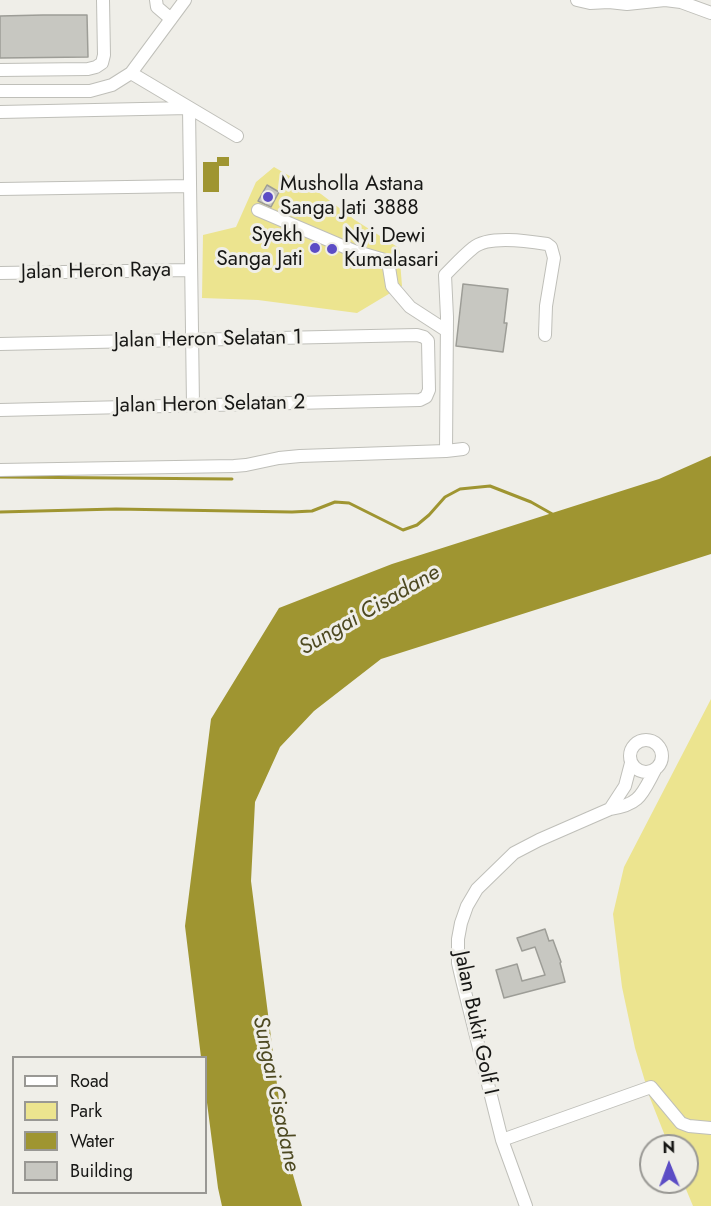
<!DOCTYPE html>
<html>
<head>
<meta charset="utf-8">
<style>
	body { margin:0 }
	#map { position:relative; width:711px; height:1206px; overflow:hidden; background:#efeee8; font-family:Jost,sans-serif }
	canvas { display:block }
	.legend { position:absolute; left:12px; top:1056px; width:195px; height:138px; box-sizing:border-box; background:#efeee8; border:2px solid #999894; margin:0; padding:8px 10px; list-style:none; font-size:18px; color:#171715 }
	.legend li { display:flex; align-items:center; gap:12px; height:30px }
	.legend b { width:30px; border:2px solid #999894 }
	.north { position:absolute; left:639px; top:1134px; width:60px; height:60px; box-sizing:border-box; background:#efeee8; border:2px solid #999894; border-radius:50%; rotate:359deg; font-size:16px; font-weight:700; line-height:24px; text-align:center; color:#171715 }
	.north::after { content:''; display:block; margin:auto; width:21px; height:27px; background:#5c4dc5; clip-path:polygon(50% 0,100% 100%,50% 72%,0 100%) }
</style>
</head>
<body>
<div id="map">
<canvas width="711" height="1206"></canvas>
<ul class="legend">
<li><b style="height:8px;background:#fff"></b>Road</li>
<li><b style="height:16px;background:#ece48f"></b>Park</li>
<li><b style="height:16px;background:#9f9531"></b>Water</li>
<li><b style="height:16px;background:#c7c7c1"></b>Building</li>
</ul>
<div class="north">N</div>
</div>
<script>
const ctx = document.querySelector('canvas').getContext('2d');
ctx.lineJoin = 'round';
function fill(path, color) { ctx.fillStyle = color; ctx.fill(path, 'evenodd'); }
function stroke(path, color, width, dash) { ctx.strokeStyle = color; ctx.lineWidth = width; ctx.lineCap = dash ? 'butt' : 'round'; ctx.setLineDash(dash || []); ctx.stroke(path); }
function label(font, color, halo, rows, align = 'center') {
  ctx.font = font + ' Jost,sans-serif'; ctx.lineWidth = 6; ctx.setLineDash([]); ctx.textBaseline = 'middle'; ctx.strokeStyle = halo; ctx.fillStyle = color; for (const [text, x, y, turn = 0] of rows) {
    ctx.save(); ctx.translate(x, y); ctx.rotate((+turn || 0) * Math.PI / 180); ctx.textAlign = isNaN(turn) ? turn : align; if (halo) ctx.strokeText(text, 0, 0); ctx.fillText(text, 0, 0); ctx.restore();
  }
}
fill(new Path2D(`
	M 274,167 L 321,194 L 355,220 L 399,248 L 402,286 L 357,313 L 258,300 L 202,298 L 203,235 L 236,227 L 256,182 Z
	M 711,699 L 711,1206 L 693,1206 L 683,1182 L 687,1182 L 687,1146 L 669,1146 L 650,1098 L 635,1048 L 622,987 L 613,914 L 624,867 Z`), '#ece48f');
fill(new Path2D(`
	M 217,157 L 229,157 L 229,166 L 219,166 L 219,192 L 203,192 L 203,162 L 217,162 Z
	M 711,456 L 711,554 L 381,659 L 314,711 L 280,747 L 255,802 L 251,881 L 285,1147 L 302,1206 L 222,1206 L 218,1188 L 206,1095 L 206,1058 L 201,1057 L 185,926 L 211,719 L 279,608 L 392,564 L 659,479 Z`), '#9f9531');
stroke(new Path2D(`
	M 0,477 L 232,479
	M 0,512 L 116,509 L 292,512 L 312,511 L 335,502 L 349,503 L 403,530 L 417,525 L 429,515 L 445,497 L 460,489 L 490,486 L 531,502 L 554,515`), '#9f9531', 3);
const building = new Path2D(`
	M 43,15 L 87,15 L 88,57 L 0,58 L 0,16 Z
	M 267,185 L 279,192 L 271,207 L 258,201 Z
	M 463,284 L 508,289 L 504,323 L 507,323 L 503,352 L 456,346 Z
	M 545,929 L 549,941 L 553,940 L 561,962 L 560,963 L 565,982 L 504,998 L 496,970 L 517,964 L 522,981 L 545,975 L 535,947 L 522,951 L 517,938 Z`);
fill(building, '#c7c7c1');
stroke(building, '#9d9d97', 1.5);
const minor = new Path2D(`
	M 156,0 L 157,7 L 171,19
	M 577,0 L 590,3 L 609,2 L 627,4 L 665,0 L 681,2 L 711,13
	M 0,70 L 88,69 L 96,67 L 102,63 L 104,55 L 103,0
	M 131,73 L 237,136
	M 0,91 L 90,91 L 112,85 L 131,73 L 185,0
	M 0,112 L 189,108 L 193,405
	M 0,189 L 190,186
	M 258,210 L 354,251 L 388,261 L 392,286 L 410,307 L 447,331
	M 0,273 L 191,270
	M 0,344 L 417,335 L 424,337 L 428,341 L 429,390 L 426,397 L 420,400 L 0,410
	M 446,451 L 447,317 L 445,275 C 454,266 463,256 473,248 C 488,235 528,241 547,244 L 551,247 L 554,258 L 546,306 L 545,335
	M 0,470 L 234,466 L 246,465 L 279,458 L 300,456 L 446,451 L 463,449
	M630 756a16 16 0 1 1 32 0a16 16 0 1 1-32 0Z
	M 610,809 L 625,786 L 631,763
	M 502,1140 L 651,1087 L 681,1123 L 689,1126 L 711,1128
	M 526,1206 L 502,1140 L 462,980 L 458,963 L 458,939 L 461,923 L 467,906 L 477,889 L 514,853 L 539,840 L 610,809 C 640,805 642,794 655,770`);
stroke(minor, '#bfbfb9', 14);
stroke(minor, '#fff', 12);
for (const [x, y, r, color] of [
	[268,197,6,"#5c4dc5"],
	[315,248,6,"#5c4dc5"],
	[332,249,6,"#5c4dc5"]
]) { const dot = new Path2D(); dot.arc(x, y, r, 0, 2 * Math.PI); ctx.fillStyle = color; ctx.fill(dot); stroke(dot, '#efeee8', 2); }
label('21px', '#171715', '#efeee8', [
	["Musholla Astana",280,185],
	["Sanga Jati 3888",280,209],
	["Syekh",303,236,"right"],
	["Sanga Jati",303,260,"right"],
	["Nyi Dewi",344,237],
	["Kumalasari",344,261]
], 'left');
label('21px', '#171715', '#efeee8', [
	["Jalan Heron Raya",96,272,-1],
	["Jalan Heron Selatan 1",208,340,-1],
	["Jalan Heron Selatan 2",210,405,-1],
	["Jalan Bukit Golf I",475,1023,78]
]);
label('italic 22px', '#4d4921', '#efeee8', [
	["Sungai Cisadane",370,611,-30],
	["Sungai Cisadane",275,1094,78]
]);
</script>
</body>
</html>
